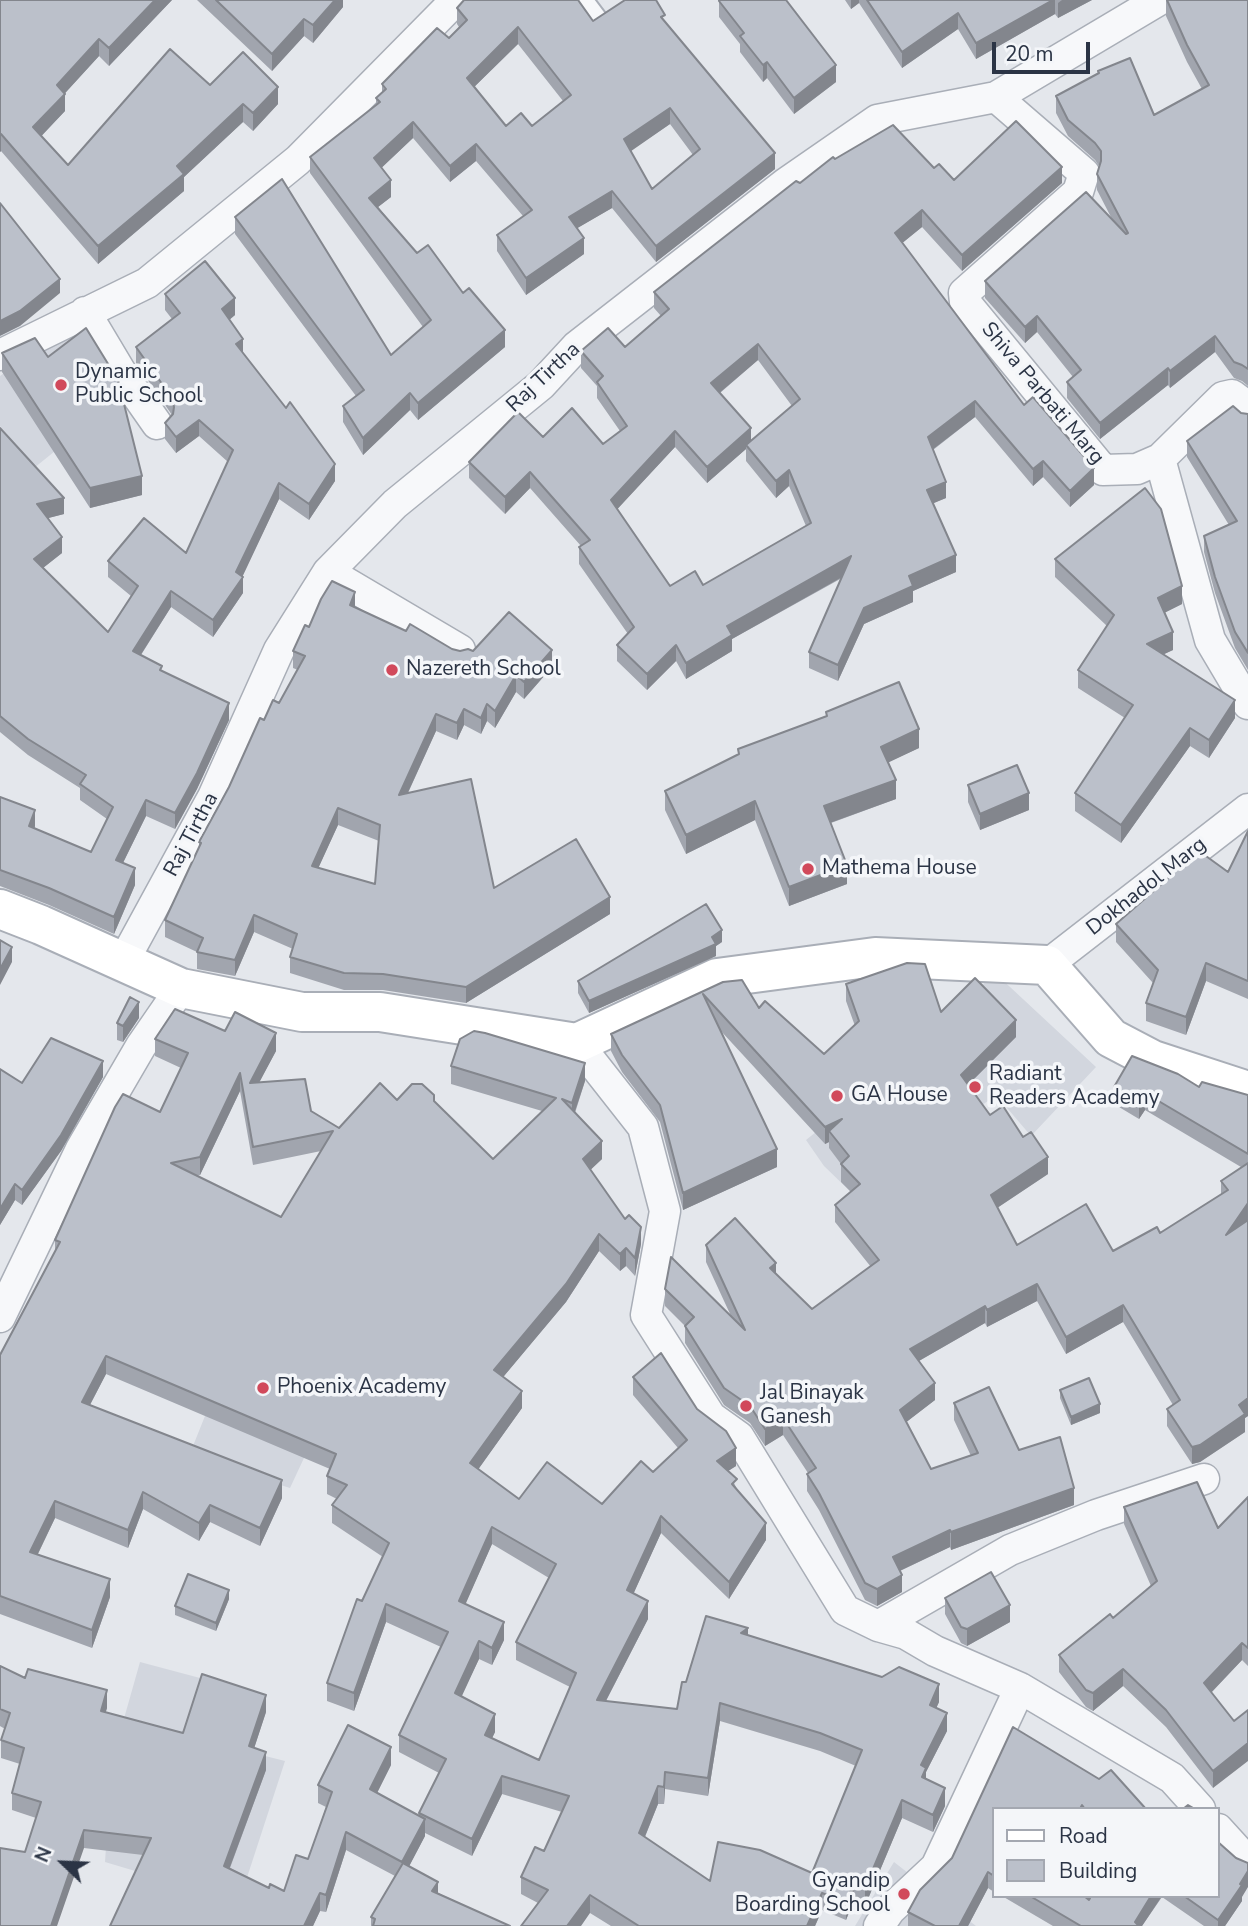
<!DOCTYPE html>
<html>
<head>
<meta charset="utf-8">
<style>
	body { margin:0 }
	#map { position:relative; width:1248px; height:1926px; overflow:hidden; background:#e4e7ec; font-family:"Nunito Sans",sans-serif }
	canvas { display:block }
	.legend { position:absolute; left:992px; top:1807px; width:228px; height:91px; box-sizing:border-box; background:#f4f6f9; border:2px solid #a4a8b1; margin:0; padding:9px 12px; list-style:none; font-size:21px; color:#2b3445 }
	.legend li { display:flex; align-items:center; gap:14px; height:35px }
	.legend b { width:35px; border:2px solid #a4a8b1 }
	.north { position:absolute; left:28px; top:1828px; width:70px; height:70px; -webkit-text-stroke:5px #f4f6f9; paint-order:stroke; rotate:293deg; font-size:19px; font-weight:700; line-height:28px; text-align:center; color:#2b3445 }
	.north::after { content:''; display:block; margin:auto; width:24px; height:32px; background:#2b3445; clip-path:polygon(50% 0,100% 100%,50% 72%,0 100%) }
	.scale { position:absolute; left:992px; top:42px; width:98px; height:32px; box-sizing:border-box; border:4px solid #2b3445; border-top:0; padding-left:9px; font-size:21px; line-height:24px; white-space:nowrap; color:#2b3445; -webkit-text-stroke:5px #f4f6f9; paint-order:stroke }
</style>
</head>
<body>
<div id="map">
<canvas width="1248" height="1926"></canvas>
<ul class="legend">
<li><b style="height:9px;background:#fff"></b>Road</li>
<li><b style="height:19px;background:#bbc0ca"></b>Building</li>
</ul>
<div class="north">N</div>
<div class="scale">20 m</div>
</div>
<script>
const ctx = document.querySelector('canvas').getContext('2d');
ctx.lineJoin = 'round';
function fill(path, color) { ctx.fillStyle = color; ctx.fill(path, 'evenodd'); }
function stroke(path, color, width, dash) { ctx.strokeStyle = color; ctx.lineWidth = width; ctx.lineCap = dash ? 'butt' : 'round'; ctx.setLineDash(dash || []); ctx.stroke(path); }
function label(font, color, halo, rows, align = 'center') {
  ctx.font = font + ' "Nunito Sans",sans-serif'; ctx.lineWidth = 7; ctx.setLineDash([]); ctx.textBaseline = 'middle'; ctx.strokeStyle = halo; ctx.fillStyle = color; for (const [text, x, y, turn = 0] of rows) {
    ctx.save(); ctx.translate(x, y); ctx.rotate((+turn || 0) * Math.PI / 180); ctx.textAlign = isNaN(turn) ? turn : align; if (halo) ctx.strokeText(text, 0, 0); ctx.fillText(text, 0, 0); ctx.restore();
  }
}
fill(new Path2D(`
	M 80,318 L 127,393 L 34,468 L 0,426 L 0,376 Z
	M 995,973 L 1096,1067 L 1031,1136 L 996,1095 L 856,1197 L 824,1166 L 806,1140 L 893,1070 Z
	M 209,1406 L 324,1415 L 290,1488 L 189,1456 Z
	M 140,1662 L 200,1678 L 186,1736 L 285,1761 L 239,1902 L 105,1862 L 112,1761 Z
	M 894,1862 L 976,1926 L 855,1926 Z`), '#d2d6de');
const service = new Path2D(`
	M 586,0 L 601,20`);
const minor = new Path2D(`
	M 996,97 L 1084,173 L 1078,192 L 964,293 L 965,302 L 1103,470 L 1137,469 L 1160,459 L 1210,640 L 1248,704
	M 85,312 L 122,374 L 157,424
	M 0,355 L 147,283 L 298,160 L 456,0
	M 1160,459 L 1223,397 L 1232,395 L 1240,401 L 1248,413
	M 328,572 L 460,650
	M 123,962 L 213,797 L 279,650 L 328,572 L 395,504 L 541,385 L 577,346 L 786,183 L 877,120 L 996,97 L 1159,0
	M 1047,965 L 1248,809
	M 577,1043 L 643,1127 L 665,1211 L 646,1315 L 711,1417 L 739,1437 L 845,1610 L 878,1626 L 906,1634 L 935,1651 L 1020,1688 L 1172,1778 L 1200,1809
	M 0,1317 L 81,1149 L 141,1046 L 181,988
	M 878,1626 L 1010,1550 L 1096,1515 L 1204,1479
	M 1218,1829 L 1248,1862
	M 879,1926 L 890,1910 L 936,1867 L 1020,1688`);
const secondary = new Path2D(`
	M 0,909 L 41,925 L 181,988 L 302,1012 L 380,1012 L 577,1043 L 717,978 L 875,957 L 1047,965 L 1111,1038 L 1153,1060 L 1248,1091`);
stroke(service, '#a9aeb7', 18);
stroke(minor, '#a9aeb7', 33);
stroke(secondary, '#a9aeb7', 42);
stroke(service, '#f7f8fa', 14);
stroke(minor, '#f7f8fa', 30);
stroke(secondary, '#fff', 38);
fill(new Path2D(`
	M 0,0 L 172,0 L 109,66 L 99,56 L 65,93 L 65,111 L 41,136 L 68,165 L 210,85 L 278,104 L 253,131 L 243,122 L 184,177 L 184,191 L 98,264 L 1,151 L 0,152 Z
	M 197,0 L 343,0 L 343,7 L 313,43 L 304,36 L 272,71 Z
	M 845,0 L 1092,0 L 1058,18 L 1055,14 L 976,59 L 958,29 L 902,68 L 859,3 L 851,9 Z
	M 1166,0 L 1248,0 L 1248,386 L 1242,381 L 1234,378 L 1215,352 L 1170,388 L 1168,385 L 1100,439 L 1067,398 L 1067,382 L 1073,377 L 1037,332 L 1025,343 L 985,298 L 985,281 L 1113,221 L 1097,190 L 1097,174 L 1099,166 L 1095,160 L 1068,136 L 1056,113 L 1056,96 L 1098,74 L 1098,71 L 1154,115 L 1202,89 L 1187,62 L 1166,16 Z
	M 719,1 L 836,82 L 794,114 L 767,78 L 763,82 L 740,52 L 740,44 L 719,17 Z
	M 457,8 L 593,21 L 665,22 L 775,169 L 656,262 L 612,208 L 577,228 L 584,254 L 526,295 L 497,251 L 497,235 L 523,216 L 476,161 L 450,182 L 413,138 L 381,168 L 391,197 L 378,207 L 417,253 L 463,293 L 505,347 L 418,420 L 410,410 L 363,455 L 343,422 L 343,406 L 356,396 L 235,234 L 235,217 L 391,355 L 423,327 L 310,173 L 310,157 L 376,105 L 376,98 L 382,93 L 382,84 L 449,38 L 459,27 L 457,24 ZM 518,44 L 563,101 L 532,126 L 506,126 L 474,87 ZM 670,124 L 693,155 L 652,189 L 630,151 Z
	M 835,159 L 934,168 L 954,180 L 1062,183 L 962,271 L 922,227 L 902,243 L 1024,405 L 1094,485 L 1070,507 L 1043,477 L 1033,486 L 975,417 L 933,450 L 946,498 L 933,503 L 956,572 L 913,591 L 913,602 L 864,624 L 838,681 L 809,668 L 809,652 L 842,578 L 732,639 L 732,651 L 686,679 L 676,661 L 647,690 L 617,661 L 617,645 L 628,634 L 579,564 L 579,547 L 581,546 L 530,488 L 505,514 L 469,478 L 469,462 L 543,437 L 603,444 L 620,431 L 597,398 L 597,386 L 581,368 L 581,351 L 625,347 L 661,316 L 654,308 L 654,292 L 800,183 ZM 758,360 L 792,406 L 751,440 L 720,393 ZM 675,447 L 707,483 L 746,449 L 746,461 L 776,498 L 789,486 L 806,526 L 703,585 L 670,586 L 617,509 Z
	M 165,294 L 235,315 L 229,320 L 243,353 L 335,481 L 309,520 L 279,499 L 242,576 L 243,593 L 213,637 L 171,607 L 141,655 L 229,720 L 197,789 L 175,829 L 146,816 L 123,863 L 135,885 L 114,934 L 49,905 L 0,886 L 0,797 L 35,826 L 35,828 L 91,852 L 107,819 L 80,800 L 80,788 L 28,755 L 0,732 L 0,428 L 64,514 L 48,518 L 62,553 L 43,568 L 108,632 L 131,596 L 108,577 L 108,561 L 186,553 L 228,462 L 199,436 L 176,453 L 165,439 L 165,423 L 172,415 L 136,363 L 136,347 L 172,319 L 165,310 Z
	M 2,353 L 142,495 L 90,508 L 2,372 Z
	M 1241,413 L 1248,414 L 1248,670 L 1235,648 L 1215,593 L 1204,552 L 1204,536 L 1229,525 L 1187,457 L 1187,441 Z
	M 1055,559 L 1182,604 L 1164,613 L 1173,650 L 1164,654 L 1235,718 L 1209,758 L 1190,746 L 1121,843 L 1075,811 L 1075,793 L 1125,718 L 1078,688 L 1078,670 L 1107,626 L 1055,577 Z
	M 355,607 L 406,631 L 452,649 L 460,651 L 473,651 L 552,667 L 524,699 L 516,692 L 495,728 L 487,721 L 481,734 L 464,725 L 457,740 L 436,731 L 408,793 L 494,888 L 610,914 L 466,1003 L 383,990 L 344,990 L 290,973 L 290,957 L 293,949 L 254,932 L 235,976 L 197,969 L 197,952 L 165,937 L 165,920 L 199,848 L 199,842 L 264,720 L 279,703 L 298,670 L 293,668 L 293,651 L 309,627 ZM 338,825 L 379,841 L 375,884 L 318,868 Z
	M 826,712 L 919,748 L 888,762 L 896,799 L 831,823 L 847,884 L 789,906 L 755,820 L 686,854 L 665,810 L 665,791 L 738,755 L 738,749 L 826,716 Z
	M 968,785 L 1029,810 L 980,830 L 968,802 Z
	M 1248,831 L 1248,999 L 1206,981 L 1186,1035 L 1146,1021 L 1146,1003 L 1153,983 L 1116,942 L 1116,924 L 1172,875 L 1172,872 L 1228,872 Z
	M 722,942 L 716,946 L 716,956 L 589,1013 L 578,993 L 578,981 Z
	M 723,982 L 824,1054 L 855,1026 L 846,1001 L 846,984 L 941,1012 L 1016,1037 L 968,1085 L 990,1115 L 1048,1174 L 997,1208 L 1017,1245 L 1113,1251 L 1160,1233 L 1221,1194 L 1221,1181 L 1241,1167 L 1145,1110 L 1139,1119 L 1114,1104 L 1114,1087 L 1199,1087 L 1248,1095 L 1248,1416 L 1245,1418 L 1245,1432 L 1200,1462 L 1192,1464 L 1167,1426 L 1167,1409 L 1173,1405 L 1123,1322 L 1066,1354 L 1037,1301 L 987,1327 L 985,1323 L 919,1361 L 935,1400 L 906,1422 L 931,1469 L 971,1456 L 954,1420 L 954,1403 L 1019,1450 L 1074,1505 L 951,1550 L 950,1547 L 900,1571 L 902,1592 L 877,1606 L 865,1600 L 819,1510 L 807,1491 L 807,1474 L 808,1473 L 783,1435 L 765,1446 L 750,1423 L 724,1405 L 685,1343 L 685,1326 L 665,1306 L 665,1289 L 731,1316 L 706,1262 L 706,1245 L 776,1274 L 812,1309 L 871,1267 L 835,1222 L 835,1205 L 851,1192 L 841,1182 L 841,1164 L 829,1148 L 829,1142 L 825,1144 L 720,1030 L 777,1167 L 683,1210 L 660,1122 L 622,1072 L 611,1051 L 611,1034 Z
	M 139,1018 L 123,1042 L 117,1040 L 117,1023 Z
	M 225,1031 L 276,1051 L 259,1082 L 339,1128 L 397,1100 L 434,1101 L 493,1159 L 542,1111 L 451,1084 L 451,1066 L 585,1081 L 575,1113 L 602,1159 L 590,1170 L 641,1244 L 635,1276 L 626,1266 L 620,1271 L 599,1251 L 566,1302 L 503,1377 L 522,1408 L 478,1469 L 519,1499 L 602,1504 L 653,1472 L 678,1448 L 633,1395 L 633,1377 L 697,1409 L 736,1466 L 728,1471 L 737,1489 L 766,1540 L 729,1599 L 661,1533 L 633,1594 L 648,1619 L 606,1701 L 677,1709 L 686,1682 L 748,1636 L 939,1702 L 936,1708 L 947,1731 L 926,1772 L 926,1779 L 945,1806 L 933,1832 L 902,1818 L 865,1906 L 854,1900 L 846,1920 L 822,1910 L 815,1926 L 611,1926 L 590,1913 L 538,1903 L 521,1894 L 521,1877 L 544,1851 L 562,1812 L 502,1794 L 472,1856 L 425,1833 L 425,1836 L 409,1866 L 438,1893 L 510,1926 L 371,1926 L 371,1917 L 395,1876 L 346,1850 L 326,1912 L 320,1911 L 313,1926 L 110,1926 L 143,1855 L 84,1848 L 25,1852 L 36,1818 L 12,1810 L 12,1793 L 20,1764 L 1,1758 L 1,1740 L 5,1729 L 0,1726 L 0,1666 L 25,1678 L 107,1708 L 105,1712 L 183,1733 L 266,1712 L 254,1748 L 266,1770 L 230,1868 L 269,1888 L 284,1891 L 308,1859 L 326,1807 L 318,1803 L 318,1785 L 391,1765 L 377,1793 L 419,1816 L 419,1813 L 439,1773 L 399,1752 L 399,1735 L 441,1647 L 386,1622 L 354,1711 L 327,1701 L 327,1683 L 362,1601 L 383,1557 L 332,1523 L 332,1505 L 337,1499 L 327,1494 L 327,1476 L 330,1469 L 106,1374 L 90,1405 L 282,1498 L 260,1546 L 210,1522 L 199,1541 L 143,1509 L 128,1548 L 55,1518 L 38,1554 L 110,1597 L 92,1648 L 0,1614 L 0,1355 L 55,1252 L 55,1240 L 160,1112 L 181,1068 L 155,1056 L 155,1039 ZM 240,1091 L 253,1165 L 321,1151 L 281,1217 L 197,1176 L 200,1175 ZM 492,1544 L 549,1578 L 516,1642 L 516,1660 L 570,1687 L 539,1760 L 492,1738 L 495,1732 L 461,1696 L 479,1659 L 492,1665 L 504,1640 L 465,1604 ZM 720,1721 L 820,1751 L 856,1766 L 812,1873 L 710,1881 L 645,1837 L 658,1804 L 664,1804 L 665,1789 L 708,1796 Z
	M 0,1069 L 22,1083 L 103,1077 L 61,1151 L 22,1205 L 15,1200 L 0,1225 Z
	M 1060,1390 L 1100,1413 L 1071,1425 L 1060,1398 Z
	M 1248,1497 L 1248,1666 L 1242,1660 L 1211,1693 L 1234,1721 L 1213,1788 L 1166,1727 L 1123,1686 L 1093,1711 L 1086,1707 L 1059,1672 L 1059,1655 L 1113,1618 L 1151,1586 L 1124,1524 L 1124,1507 L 1218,1528 Z
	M 945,1598 L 1010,1622 L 967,1646 L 961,1643 L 945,1614 Z
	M 229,1599 L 216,1631 L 175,1615 L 175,1606 Z
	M 1013,1727 L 1146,1809 L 994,1809 L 994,1892 L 988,1888 L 968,1926 L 908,1926 L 908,1912 L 952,1858 Z
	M 1002,1896 L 1084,1896 L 1089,1900 L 1091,1896 L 1218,1896 L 1242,1897 L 1242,1901 L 1225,1926 L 1204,1926 L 1162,1897 L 1142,1926 L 1053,1926 Z`), '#a1a5ae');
fill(new Path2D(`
	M 155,0 L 172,0 L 109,66 L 109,48 Z
	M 335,0 L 343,0 L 343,7 L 313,43 L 313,25 Z
	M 851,0 L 859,0 L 859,3 L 851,9 Z
	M 1053,0 L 1055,0 L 1055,14 L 976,59 L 976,43 Z
	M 1062,0 L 1092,0 L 1058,18 L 1058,3 Z
	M 958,13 L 958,29 L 902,68 L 902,52 Z
	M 304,19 L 304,36 L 272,71 L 272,54 Z
	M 518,27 L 518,44 L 467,94 L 467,78 Z
	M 99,39 L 99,56 L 57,102 L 57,85 Z
	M 767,62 L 767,78 L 763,82 L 763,65 Z
	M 836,65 L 836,82 L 794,114 L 794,98 Z
	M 278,87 L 278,104 L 253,131 L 253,113 Z
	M 65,94 L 65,111 L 33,145 L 33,127 Z
	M 243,104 L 243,122 L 184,177 L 184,191 L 98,264 L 98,246 L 177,166 Z
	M 670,108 L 670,124 L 624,156 L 624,139 Z
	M 413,122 L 413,138 L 374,175 L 374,158 Z
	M 1,134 L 1,151 L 0,152 L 0,135 Z
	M 476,144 L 476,161 L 450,182 L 450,166 Z
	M 775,153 L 775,169 L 656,262 L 656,246 Z
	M 1062,167 L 1062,183 L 962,271 L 962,255 Z
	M 391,180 L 391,197 L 369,214 L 369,198 Z
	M 612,191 L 612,208 L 569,233 L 569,217 Z
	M 922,210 L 922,227 L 895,249 L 895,233 Z
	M 584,238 L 584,254 L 526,295 L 526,278 Z
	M 60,279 L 60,293 L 20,326 L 0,336 L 0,321 Z
	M 235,298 L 235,315 L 222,326 L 222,309 Z
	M 1037,316 L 1037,332 L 1025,343 L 1025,327 Z
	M 505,330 L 505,347 L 418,420 L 418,403 Z
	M 1215,336 L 1215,352 L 1170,388 L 1170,371 Z
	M 243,339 L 243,355 L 236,344 Z
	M 758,344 L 758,360 L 711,400 L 711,383 Z
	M 1168,368 L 1168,385 L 1100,439 L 1100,423 Z
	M 410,393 L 410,410 L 363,455 L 363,438 Z
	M 975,401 L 975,417 L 928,453 L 928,437 Z
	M 199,420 L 199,436 L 176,453 L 176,437 Z
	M 751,428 L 751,444 L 746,445 L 746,449 L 707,483 L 707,467 Z
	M 675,431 L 675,447 L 611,516 L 611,500 Z
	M 1043,461 L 1043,477 L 1033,486 L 1033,469 Z
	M 335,464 L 335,481 L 309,520 L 309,504 Z
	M 1094,468 L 1094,485 L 1070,507 L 1070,491 Z
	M 789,470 L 789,486 L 776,498 L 776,481 Z
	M 530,472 L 530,488 L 505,514 L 505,497 Z
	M 142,476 L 142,495 L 90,508 L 90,488 Z
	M 946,482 L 946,498 L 927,506 L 927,490 Z
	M 279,483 L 279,499 L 239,584 L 243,577 L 243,593 L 213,637 L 213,620 Z
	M 64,498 L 64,514 L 37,521 L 37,504 Z
	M 62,537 L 62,553 L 34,575 L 34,559 Z
	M 956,555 L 956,572 L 913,591 L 913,602 L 864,624 L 838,681 L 838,665 L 864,608 L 909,576 Z
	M 851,556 L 851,572 L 732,639 L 732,651 L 686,679 L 686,663 L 727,626 Z
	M 1182,586 L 1182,604 L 1158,616 L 1158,598 Z
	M 171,591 L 171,607 L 133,667 L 133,651 Z
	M 355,592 L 355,609 L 350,605 Z
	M 1173,632 L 1173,650 L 1147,662 L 1147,644 Z
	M 676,645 L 676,661 L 647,690 L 647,674 Z
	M 552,650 L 552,667 L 524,699 L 524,682 Z
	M 516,675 L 516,692 L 495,728 L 495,711 Z
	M 1235,700 L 1235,718 L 1209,758 L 1209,740 Z
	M 229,703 L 229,720 L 197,789 L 175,829 L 175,813 Z
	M 487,704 L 487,721 L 481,734 L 481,718 Z
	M 464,709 L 464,725 L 457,740 L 457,723 Z
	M 436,714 L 436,731 L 399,812 L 399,795 Z
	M 1190,728 L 1190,746 L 1121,843 L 1121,825 Z
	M 919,729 L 919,748 L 881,766 L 881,747 Z
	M 896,780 L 896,799 L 824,825 L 824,806 Z
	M 1029,793 L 1029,810 L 980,830 L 980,814 Z
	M 146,800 L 146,816 L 116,877 L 116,860 Z
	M 755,801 L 755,820 L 686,854 L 686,835 Z
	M 338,808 L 338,825 L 312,882 L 312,866 Z
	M 35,810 L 35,826 L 29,842 L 29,826 Z
	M 847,865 L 847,884 L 789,906 L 789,887 Z
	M 135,868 L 135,885 L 114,934 L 114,917 Z
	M 610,897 L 610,914 L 466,1003 L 466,987 Z
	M 254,915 L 254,932 L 235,976 L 235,960 Z
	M 722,930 L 722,942 L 716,946 L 716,956 L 589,1013 L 589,1001 Z
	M 12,947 L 12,962 L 0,985 L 0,969 Z
	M 1206,963 L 1206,981 L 1186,1035 L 1186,1017 Z
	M 139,1002 L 139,1018 L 123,1042 L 123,1026 Z
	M 1016,1020 L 1016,1037 L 961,1092 L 961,1075 Z
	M 276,1033 L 276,1051 L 250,1100 L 250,1083 Z
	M 103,1061 L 103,1077 L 61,1151 L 22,1205 L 22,1190 Z
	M 585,1063 L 585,1081 L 572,1120 L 572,1103 Z
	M 240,1073 L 240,1091 L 200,1175 L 200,1157 Z
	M 1145,1093 L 1145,1110 L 1139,1119 L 1139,1102 Z
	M 842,1119 L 829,1131 L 829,1142 L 825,1144 L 825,1127 Z
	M 602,1141 L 602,1159 L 583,1177 L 583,1159 Z
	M 777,1149 L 777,1167 L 683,1210 L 683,1193 Z
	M 1048,1157 L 1048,1174 L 991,1212 L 991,1195 Z
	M 15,1184 L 15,1200 L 0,1225 L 0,1209 Z
	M 1248,1203 L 1248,1220 L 1226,1235 Z
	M 641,1227 L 641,1244 L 635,1276 L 635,1258 Z
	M 599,1234 L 599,1251 L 566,1302 L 494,1388 L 494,1370 Z
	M 626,1248 L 626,1266 L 620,1271 L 620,1254 Z
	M 776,1263 L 776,1280 L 770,1268 Z
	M 1037,1284 L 1037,1301 L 987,1327 L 987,1310 Z
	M 1123,1305 L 1123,1322 L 1066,1354 L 1066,1337 Z
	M 985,1306 L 985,1323 L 910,1366 L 910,1349 Z
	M 106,1356 L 106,1374 L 82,1420 L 82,1402 Z
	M 935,1383 L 935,1400 L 900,1427 L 900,1410 Z
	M 522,1391 L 522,1408 L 470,1481 L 470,1463 Z
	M 1248,1398 L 1248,1416 L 1245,1418 L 1245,1432 L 1200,1462 L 1192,1464 L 1192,1447 L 1239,1405 Z
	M 1100,1404 L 1100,1413 L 1071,1425 L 1071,1417 Z
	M 783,1418 L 783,1435 L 765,1446 L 765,1429 Z
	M 736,1448 L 736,1466 L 717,1478 L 717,1461 Z
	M 282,1480 L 282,1498 L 260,1546 L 260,1528 Z
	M 1074,1488 L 1074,1505 L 951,1550 L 951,1532 Z
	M 143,1492 L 143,1509 L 128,1548 L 128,1530 Z
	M 55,1501 L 55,1518 L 30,1570 L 30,1552 Z
	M 210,1505 L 210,1522 L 199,1541 L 199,1523 Z
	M 661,1516 L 661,1533 L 627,1608 L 627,1590 Z
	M 766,1523 L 766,1540 L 729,1599 L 729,1582 Z
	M 492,1527 L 492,1544 L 459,1619 L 459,1601 Z
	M 950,1530 L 950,1547 L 893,1574 L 893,1557 Z
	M 902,1575 L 902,1592 L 877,1606 L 877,1589 Z
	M 110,1579 L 110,1597 L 92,1648 L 92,1630 Z
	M 229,1590 L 229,1599 L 216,1631 L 216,1623 Z
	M 648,1601 L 648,1619 L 597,1718 L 597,1700 Z
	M 386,1604 L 386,1622 L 354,1711 L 354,1693 Z
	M 1010,1605 L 1010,1622 L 967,1646 L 967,1629 Z
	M 504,1622 L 504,1640 L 492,1665 L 492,1648 Z
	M 748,1628 L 748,1646 L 741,1633 Z
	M 479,1641 L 479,1659 L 455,1711 L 455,1693 Z
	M 1242,1643 L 1242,1660 L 1204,1700 L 1204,1683 Z
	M 1123,1669 L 1123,1686 L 1093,1711 L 1093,1693 Z
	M 939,1684 L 939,1702 L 930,1722 L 930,1705 Z
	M 107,1690 L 107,1708 L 101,1729 L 101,1711 Z
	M 266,1695 L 266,1712 L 249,1764 L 249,1746 Z
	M 720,1703 L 720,1721 L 708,1796 L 708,1778 Z
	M 947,1713 L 947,1731 L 926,1772 L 926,1785 L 922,1795 L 921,1765 Z
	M 495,1714 L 495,1732 L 485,1753 L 485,1735 Z
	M 1248,1743 L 1248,1761 L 1213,1788 L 1213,1771 Z
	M 391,1747 L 391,1765 L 370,1807 L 370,1789 Z
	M 266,1752 L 266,1770 L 224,1883 L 224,1866 Z
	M 665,1772 L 665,1789 L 664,1804 L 664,1787 Z
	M 502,1776 L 502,1794 L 472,1856 L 472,1839 Z
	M 658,1786 L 658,1804 L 639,1851 L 639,1833 Z
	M 945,1788 L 945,1806 L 933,1832 L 933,1815 Z
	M 902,1800 L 902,1818 L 865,1906 L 865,1888 Z
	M 425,1819 L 425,1836 L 402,1880 L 402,1862 Z
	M 84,1830 L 84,1848 L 57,1926 L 51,1926 Z
	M 346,1832 L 346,1850 L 326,1912 L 326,1895 Z
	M 1248,1871 L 1248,1887 L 1242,1897 L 1242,1901 L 1225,1926 L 1218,1926 L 1218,1920 Z
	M 988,1872 L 988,1888 L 968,1926 L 959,1926 Z
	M 438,1882 L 438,1900 L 432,1891 Z
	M 854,1883 L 854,1900 L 846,1920 L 846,1902 Z
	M 320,1893 L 320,1911 L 313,1926 L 304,1926 Z
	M 822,1893 L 822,1910 L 815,1926 L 807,1926 Z
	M 590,1895 L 590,1913 L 581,1926 L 567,1926 Z
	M 1151,1896 L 1162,1896 L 1142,1926 L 1135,1926 L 1135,1922 Z`), '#83868d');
const building = new Path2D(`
	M 0,0 L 155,0 L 109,48 L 99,39 L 57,85 L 65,94 L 33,127 L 68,165 L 170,49 L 210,85 L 243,52 L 278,87 L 253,113 L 243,104 L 177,166 L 184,174 L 98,246 L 1,134 L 0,135 Z
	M 216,0 L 335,0 L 313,25 L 304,19 L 272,54 Z
	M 464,0 L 578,0 L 593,21 L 625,0 L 656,0 L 665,15 L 661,17 L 775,153 L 656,246 L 612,191 L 569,217 L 584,238 L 526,278 L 497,235 L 532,210 L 476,144 L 450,166 L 413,122 L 374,158 L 391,180 L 369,198 L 417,253 L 428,245 L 463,293 L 469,288 L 505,330 L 418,403 L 410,393 L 363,438 L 343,406 L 364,390 L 235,217 L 282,179 L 391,355 L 431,320 L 310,157 L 380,102 L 376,98 L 386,89 L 382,84 L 437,28 L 449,38 L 467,20 L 457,8 ZM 518,27 L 571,95 L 532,126 L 521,113 L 506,126 L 467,78 ZM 670,108 L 700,149 L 652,189 L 624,139 Z
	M 719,0 L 786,0 L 836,65 L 794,98 L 767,62 L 763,65 L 740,36 L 744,33 L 719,1 Z
	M 867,0 L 1053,0 L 976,43 L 958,13 L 902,52 Z
	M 1167,0 L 1248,0 L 1248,369 L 1242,365 L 1234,362 L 1215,336 L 1170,371 L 1168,368 L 1100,423 L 1067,382 L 1081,370 L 1037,316 L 1025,327 L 985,281 L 1086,192 L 1126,234 L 1128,233 L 1097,174 L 1101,161 L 1101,151 L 1095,143 L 1068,120 L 1056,96 L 1099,73 L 1098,71 L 1130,58 L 1154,115 L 1209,85 L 1187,45 Z
	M 1016,121 L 1062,167 L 962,255 L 922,210 L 895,233 L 1024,405 L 1033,397 L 1094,468 L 1070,491 L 1043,461 L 1033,469 L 975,401 L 928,437 L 946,482 L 927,490 L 956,555 L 909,576 L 913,586 L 864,608 L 838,665 L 809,652 L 851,556 L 727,626 L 732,635 L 686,663 L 676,645 L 647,674 L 617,645 L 634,627 L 579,547 L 590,540 L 530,472 L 505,497 L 469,462 L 518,412 L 543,437 L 572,408 L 603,444 L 627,426 L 597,382 L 603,376 L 581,351 L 608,328 L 625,347 L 669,309 L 654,292 L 796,181 L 800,183 L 833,157 L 835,159 L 893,125 L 934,168 L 939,164 L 954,180 ZM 758,344 L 800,399 L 746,445 L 776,481 L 789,470 L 811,523 L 703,585 L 695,571 L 670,586 L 611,500 L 675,431 L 707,467 L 751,428 L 711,383 Z
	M 0,203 L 60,279 L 20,311 L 0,321 Z
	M 205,261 L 235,298 L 222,309 L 243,339 L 236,344 L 286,408 L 290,402 L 335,464 L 309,504 L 279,483 L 236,572 L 243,577 L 213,620 L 171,591 L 133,651 L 162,666 L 160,670 L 229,703 L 197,773 L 175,813 L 146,800 L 116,860 L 135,868 L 114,917 L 49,888 L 0,870 L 0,797 L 35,810 L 29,826 L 91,852 L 113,807 L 80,784 L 86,775 L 28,739 L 0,716 L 0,428 L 64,498 L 37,504 L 62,537 L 34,559 L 108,632 L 138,586 L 108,561 L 144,518 L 186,553 L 233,450 L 199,420 L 176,437 L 165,423 L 173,414 L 174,407 L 172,398 L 136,347 L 180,313 L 165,294 Z
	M 86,328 L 118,380 L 142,476 L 90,488 L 2,353 L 35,338 L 48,357 Z
	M 1233,406 L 1241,413 L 1248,414 L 1248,653 L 1235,632 L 1215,577 L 1204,536 L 1237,521 L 1187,441 Z
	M 1145,488 L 1161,509 L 1182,586 L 1158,598 L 1173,632 L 1147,644 L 1235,700 L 1209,740 L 1190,728 L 1121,825 L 1075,793 L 1133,705 L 1078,670 L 1114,615 L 1055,559 Z
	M 332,581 L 355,592 L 350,605 L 406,631 L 410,624 L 452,649 L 460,651 L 468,649 L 473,651 L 509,612 L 552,650 L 524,682 L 516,675 L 495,711 L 487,704 L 481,718 L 464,709 L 457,723 L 436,714 L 399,795 L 471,779 L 494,888 L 576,839 L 610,897 L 466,987 L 383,974 L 344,973 L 290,957 L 297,934 L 254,915 L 235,960 L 197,952 L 203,938 L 165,920 L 201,843 L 199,842 L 229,787 L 260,718 L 264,720 L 273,700 L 279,703 L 305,656 L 293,651 L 305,625 L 309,627 L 321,599 ZM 338,808 L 380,825 L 375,884 L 312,866 Z
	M 899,682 L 919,729 L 881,747 L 896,780 L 824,806 L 847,865 L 789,887 L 755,801 L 686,835 L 665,791 L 739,754 L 738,749 L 827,716 L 826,712 Z
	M 1017,765 L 1029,793 L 980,814 L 968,785 Z
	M 1248,831 L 1248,981 L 1206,963 L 1186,1017 L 1146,1003 L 1158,970 L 1116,924 L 1173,874 L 1172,872 L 1199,851 L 1228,872 Z
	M 706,904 L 722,930 L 712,937 L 716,944 L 589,1001 L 578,981 Z
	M 0,940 L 12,947 L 0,969 Z
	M 907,963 L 925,964 L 941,1012 L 975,978 L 1016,1020 L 961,1075 L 990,1115 L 1003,1106 L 1023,1137 L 1031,1132 L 1048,1157 L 991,1195 L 1017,1245 L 1086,1204 L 1113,1251 L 1157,1227 L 1160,1233 L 1228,1190 L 1221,1181 L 1248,1163 L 1248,1203 L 1226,1235 L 1248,1220 L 1248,1398 L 1239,1405 L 1245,1414 L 1200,1445 L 1192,1447 L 1167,1409 L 1180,1400 L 1123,1305 L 1066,1337 L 1037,1284 L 987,1310 L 985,1306 L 910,1349 L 935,1383 L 900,1410 L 931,1469 L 978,1453 L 954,1403 L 989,1387 L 1019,1450 L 1060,1437 L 1074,1488 L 951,1532 L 950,1530 L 893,1557 L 902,1575 L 877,1589 L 865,1583 L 819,1493 L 807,1474 L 816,1468 L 783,1418 L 765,1429 L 750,1406 L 724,1388 L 685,1326 L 694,1317 L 665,1289 L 671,1257 L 745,1330 L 706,1245 L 735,1218 L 776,1263 L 770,1268 L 812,1309 L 879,1260 L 835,1205 L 860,1184 L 841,1164 L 849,1156 L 829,1131 L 842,1119 L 825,1127 L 703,994 L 777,1149 L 683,1193 L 660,1105 L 622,1055 L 611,1034 L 723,982 L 742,980 L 759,1008 L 765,1001 L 824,1054 L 859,1021 L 846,984 Z
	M 130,997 L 139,1002 L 123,1026 L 117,1023 Z
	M 175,1009 L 225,1031 L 235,1012 L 276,1033 L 250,1083 L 305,1079 L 311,1111 L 339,1128 L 380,1083 L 397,1100 L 412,1084 L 422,1084 L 434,1095 L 434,1101 L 493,1159 L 556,1098 L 451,1066 L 460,1039 L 474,1031 L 485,1033 L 585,1063 L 572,1103 L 562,1099 L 602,1141 L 583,1159 L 625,1219 L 629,1215 L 641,1227 L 635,1258 L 626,1248 L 620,1254 L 599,1234 L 566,1284 L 494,1370 L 522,1391 L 470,1463 L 519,1499 L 547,1462 L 602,1504 L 641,1461 L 653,1472 L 687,1440 L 633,1377 L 661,1353 L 697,1409 L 726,1431 L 736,1448 L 717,1461 L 737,1479 L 732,1484 L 766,1523 L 729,1582 L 661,1516 L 627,1590 L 648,1601 L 597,1700 L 677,1709 L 682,1682 L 686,1682 L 706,1616 L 748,1628 L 741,1633 L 882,1677 L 899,1667 L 939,1684 L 930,1705 L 947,1713 L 921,1765 L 926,1768 L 922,1777 L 945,1788 L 933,1815 L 902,1800 L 865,1888 L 854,1883 L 846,1902 L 822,1893 L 807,1926 L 639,1926 L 590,1895 L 567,1926 L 521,1926 L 548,1890 L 521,1877 L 535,1847 L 544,1851 L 569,1796 L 502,1776 L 472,1839 L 419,1813 L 446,1759 L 399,1735 L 448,1632 L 386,1604 L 354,1693 L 327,1683 L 357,1599 L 362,1601 L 389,1543 L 332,1505 L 347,1485 L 327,1476 L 336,1454 L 106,1356 L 82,1402 L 282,1480 L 260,1528 L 210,1505 L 199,1523 L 143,1492 L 128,1530 L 55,1501 L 30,1552 L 110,1579 L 92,1630 L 0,1596 L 0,1355 L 60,1242 L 55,1240 L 115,1107 L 123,1094 L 160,1112 L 188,1053 L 155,1039 ZM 240,1073 L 253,1147 L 333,1131 L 281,1217 L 171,1163 L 200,1157 ZM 492,1527 L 556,1564 L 516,1642 L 576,1673 L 539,1760 L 485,1735 L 495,1714 L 455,1693 L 479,1641 L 492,1648 L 504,1622 L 459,1601 ZM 720,1703 L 820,1733 L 862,1750 L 812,1873 L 760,1850 L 718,1842 L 710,1881 L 639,1833 L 658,1786 L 664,1787 L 665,1772 L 708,1778 Z
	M 51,1038 L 103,1061 L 61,1135 L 22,1190 L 15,1184 L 0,1209 L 0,1069 L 22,1083 Z
	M 1132,1056 L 1178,1074 L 1199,1087 L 1202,1082 L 1248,1095 L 1248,1154 L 1145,1093 L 1139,1102 L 1114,1087 Z
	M 1089,1378 L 1100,1404 L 1071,1417 L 1060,1390 Z
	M 1197,1482 L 1218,1528 L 1248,1497 L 1248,1648 L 1242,1643 L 1204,1683 L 1234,1721 L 1248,1710 L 1248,1743 L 1213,1771 L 1166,1710 L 1123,1669 L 1093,1693 L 1086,1690 L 1059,1655 L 1110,1614 L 1113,1618 L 1157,1581 L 1124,1507 Z
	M 991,1572 L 1010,1605 L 967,1629 L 961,1627 L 945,1598 Z
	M 188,1574 L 229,1590 L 216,1623 L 175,1606 Z
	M 0,1666 L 25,1678 L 28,1669 L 107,1690 L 101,1711 L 183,1733 L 202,1674 L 266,1695 L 249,1746 L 266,1752 L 224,1866 L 269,1888 L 270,1884 L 284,1891 L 296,1855 L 308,1859 L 332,1792 L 318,1785 L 348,1725 L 391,1747 L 370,1789 L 425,1819 L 402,1862 L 346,1832 L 326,1895 L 320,1893 L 304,1926 L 110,1926 L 151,1838 L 84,1830 L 51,1926 L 0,1926 L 0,1848 L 25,1852 L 41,1802 L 12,1793 L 24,1748 L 1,1740 L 10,1713 L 0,1709 Z
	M 1013,1727 L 1099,1779 L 1111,1770 L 1146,1809 L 1085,1809 L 1082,1805 L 1080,1809 L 994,1809 L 994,1876 L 988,1872 L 959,1926 L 935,1926 L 908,1912 L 920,1890 L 952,1858 Z
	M 1188,1805 L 1195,1809 L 1183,1809 Z
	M 1218,1842 L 1236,1858 L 1248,1863 L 1248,1871 L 1240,1884 L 1242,1885 L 1218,1920 L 1184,1896 L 1218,1896 Z
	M 403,1863 L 438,1882 L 432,1891 L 510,1926 L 373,1926 L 375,1919 L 371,1917 Z
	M 1030,1896 L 1084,1896 L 1089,1900 L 1091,1896 L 1151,1896 L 1135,1922 L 1139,1926 L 1081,1926 Z`);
fill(building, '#bbc0ca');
stroke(building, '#83868d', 2);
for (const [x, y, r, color] of [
	[61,385,7,"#d1495b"],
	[392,670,7,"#d1495b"],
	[808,869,7,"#d1495b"],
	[975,1087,7,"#d1495b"],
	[837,1096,7,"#d1495b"],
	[263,1388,7,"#d1495b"],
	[746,1406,7,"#d1495b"],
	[904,1894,7,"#d1495b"]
]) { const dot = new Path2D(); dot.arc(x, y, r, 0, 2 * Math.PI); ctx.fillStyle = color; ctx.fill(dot); stroke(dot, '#f4f6f9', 2.5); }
label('21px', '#2b3445', '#f4f6f9', [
	["Dynamic",75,373],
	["Public School",75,397],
	["Nazereth School",406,670],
	["Mathema House",822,869],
	["Radiant",989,1075],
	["Readers Academy",989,1099],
	["GA House",851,1096],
	["Phoenix Academy",277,1388],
	["Jal Binayak",760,1394],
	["Ganesh",760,1418],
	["Gyandip",890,1882,"right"],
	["Boarding School",890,1906,"right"]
], 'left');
label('21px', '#2b3445', '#f4f6f9', [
	["Raj Tirtha",544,378,-43],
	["Shiva Parbati Marg",1042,394,50],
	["Raj Tirtha",192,835,-62],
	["Dokhadol Marg",1147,887,-38]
]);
</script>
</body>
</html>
